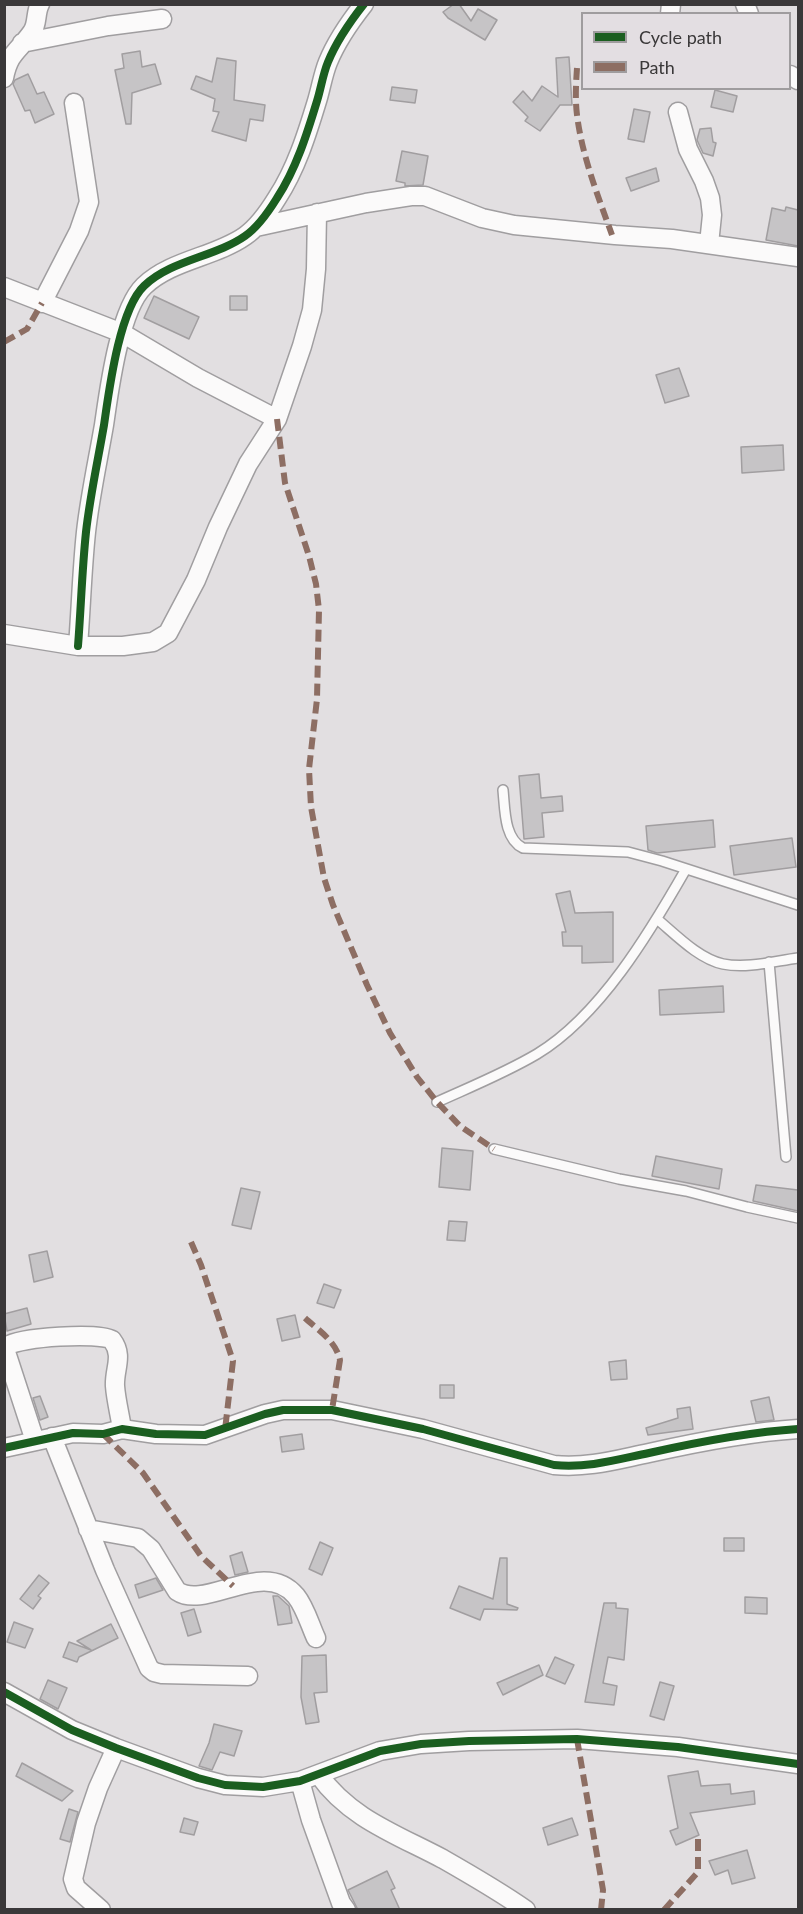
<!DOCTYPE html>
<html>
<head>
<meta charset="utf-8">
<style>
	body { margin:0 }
	#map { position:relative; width:803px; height:1914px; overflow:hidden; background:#e2dfe1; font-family:Lato,sans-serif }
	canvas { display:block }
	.frame { position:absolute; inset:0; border:6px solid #3a3839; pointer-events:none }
	.legend { position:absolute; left:581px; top:12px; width:210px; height:78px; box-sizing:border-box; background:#e3dee2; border:2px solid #9f9c9e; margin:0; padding:8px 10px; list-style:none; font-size:18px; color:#3a3839 }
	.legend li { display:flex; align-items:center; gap:12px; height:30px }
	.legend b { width:30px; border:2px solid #9f9c9e }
</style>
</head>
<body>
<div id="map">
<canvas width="803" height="1914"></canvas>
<div class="frame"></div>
<ul class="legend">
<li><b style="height:8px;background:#1b5e20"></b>Cycle path</li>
<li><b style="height:8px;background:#8d6e63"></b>Path</li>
</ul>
</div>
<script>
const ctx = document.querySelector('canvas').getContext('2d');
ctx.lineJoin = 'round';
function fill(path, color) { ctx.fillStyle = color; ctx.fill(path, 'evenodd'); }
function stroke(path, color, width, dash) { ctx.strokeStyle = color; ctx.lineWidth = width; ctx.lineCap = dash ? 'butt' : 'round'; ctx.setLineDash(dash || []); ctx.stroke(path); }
const building = new Path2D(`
	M 454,4 L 459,4 L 471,21 L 478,9 L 497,20 L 485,40 L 448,18 L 443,12 Z
	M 140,51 L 142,67 L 155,64 L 161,84 L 132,93 L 131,124 L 126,124 L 115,70 L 124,68 L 122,54 Z
	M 569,57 L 572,105 L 560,105 L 540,131 L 525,121 L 528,117 L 513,102 L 523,91 L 532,101 L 542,86 L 558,97 L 556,58 Z
	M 217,58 L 236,61 L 234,100 L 265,105 L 263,121 L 250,119 L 246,141 L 212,131 L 219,112 L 213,111 L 215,99 L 191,89 L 196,76 L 212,82 Z
	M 28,74 L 37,94 L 44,92 L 54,114 L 35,123 L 30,110 L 25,111 L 13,84 L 15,80 Z
	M 392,87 L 417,90 L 415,103 L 390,100 Z
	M 715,90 L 737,96 L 733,112 L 711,107 Z
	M 634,109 L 650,112 L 644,142 L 628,139 Z
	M 711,128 L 713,142 L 716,143 L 713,156 L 703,153 L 697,140 L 700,129 Z
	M 402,151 L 428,156 L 423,185 L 405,186 L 405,183 L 396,181 Z
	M 656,168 L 659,181 L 631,191 L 626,178 Z
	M 786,207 L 798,210 L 798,246 L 766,240 L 772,208 L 785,211 Z
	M 154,296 L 199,317 L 189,339 L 144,318 Z
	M 230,296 L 247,296 L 247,310 L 230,310 Z
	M 679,368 L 689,396 L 665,403 L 656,375 Z
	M 783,445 L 784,470 L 742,473 L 741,447 Z
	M 539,774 L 541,798 L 562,796 L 563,811 L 542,813 L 544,837 L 524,839 L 519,776 Z
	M 713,820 L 715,847 L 657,853 L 648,850 L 646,826 Z
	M 792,838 L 796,867 L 734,875 L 730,846 Z
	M 570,891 L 575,913 L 613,912 L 613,962 L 582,963 L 582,946 L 563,946 L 562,932 L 566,932 L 556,894 Z
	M 723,986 L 724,1012 L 660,1015 L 659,990 Z
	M 442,1148 L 473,1151 L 470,1190 L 439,1187 Z
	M 656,1156 L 722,1169 L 719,1189 L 652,1176 Z
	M 756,1185 L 798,1190 L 798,1211 L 753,1201 Z
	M 241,1188 L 260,1192 L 251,1229 L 232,1225 Z
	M 449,1221 L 467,1222 L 465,1241 L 447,1240 Z
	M 47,1251 L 53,1277 L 34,1282 L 29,1255 Z
	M 324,1284 L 341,1290 L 334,1308 L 317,1303 Z
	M 27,1308 L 31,1324 L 7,1331 L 4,1314 Z
	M 295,1315 L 300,1337 L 282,1341 L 277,1319 Z
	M 626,1360 L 627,1379 L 611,1380 L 609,1362 Z
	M 440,1385 L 454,1385 L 454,1398 L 440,1398 Z
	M 40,1396 L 48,1417 L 40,1420 L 33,1398 Z
	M 769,1397 L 774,1420 L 756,1422 L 751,1401 Z
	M 690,1407 L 693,1429 L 648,1435 L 646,1428 L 678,1418 L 677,1409 Z
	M 302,1434 L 304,1449 L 282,1452 L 280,1437 Z
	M 724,1538 L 744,1538 L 744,1551 L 724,1551 Z
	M 320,1542 L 333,1548 L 322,1575 L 309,1569 Z
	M 242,1552 L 248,1572 L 235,1575 L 230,1556 Z
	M 500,1558 L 507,1558 L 507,1604 L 518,1608 L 517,1610 L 484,1609 L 480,1620 L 450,1608 L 459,1586 L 493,1599 Z
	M 39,1575 L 49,1583 L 38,1596 L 41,1598 L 33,1609 L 20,1599 Z
	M 156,1578 L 163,1590 L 139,1598 L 135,1585 Z
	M 273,1596 L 278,1596 L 289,1606 L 292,1623 L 278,1625 Z
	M 745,1597 L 767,1598 L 767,1614 L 745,1613 Z
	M 604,1603 L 616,1603 L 616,1608 L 628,1609 L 624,1660 L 608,1657 L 603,1683 L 617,1686 L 614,1705 L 585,1702 Z
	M 194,1609 L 201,1632 L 188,1636 L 181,1613 Z
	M 14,1622 L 33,1629 L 25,1648 L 7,1642 Z
	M 111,1624 L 118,1638 L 79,1657 L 77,1662 L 63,1657 L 69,1642 L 91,1650 L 77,1641 Z
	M 326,1655 L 327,1692 L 314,1693 L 319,1722 L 306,1724 L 301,1697 L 302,1656 Z
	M 555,1657 L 574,1665 L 565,1684 L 546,1676 Z
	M 539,1665 L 543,1675 L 503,1695 L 497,1683 Z
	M 48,1680 L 67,1688 L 58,1709 L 40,1699 Z
	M 660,1682 L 674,1686 L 664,1720 L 650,1716 Z
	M 214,1724 L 242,1731 L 234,1756 L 220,1752 L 212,1770 L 199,1766 L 209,1743 Z
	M 22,1763 L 73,1791 L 62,1801 L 16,1776 Z
	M 698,1771 L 701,1786 L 730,1784 L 731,1794 L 754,1791 L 755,1804 L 690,1813 L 699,1835 L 676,1845 L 670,1831 L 678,1828 L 668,1776 Z
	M 69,1809 L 78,1812 L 70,1842 L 60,1839 Z
	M 184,1818 L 198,1822 L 194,1835 L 180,1832 Z
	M 572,1818 L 578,1835 L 548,1845 L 543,1828 Z
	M 747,1850 L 755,1878 L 732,1884 L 728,1870 L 715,1875 L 709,1861 Z
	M 387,1871 L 395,1888 L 391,1890 L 400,1910 L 358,1910 L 348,1890 Z`);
fill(building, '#c6c4c6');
stroke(building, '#a19ea0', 1.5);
const service = new Path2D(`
	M 503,790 C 505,809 504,839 523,848 L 628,852 L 662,861 L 798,905
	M 657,919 C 676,935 699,959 723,964 C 747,969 775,961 798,958
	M 769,962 L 786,1157
	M 437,1102 C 470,1087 505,1073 537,1054 C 600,1016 650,932 686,869
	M 494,1149 L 619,1179 L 686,1191 L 747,1207 L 798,1218`);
const minor = new Path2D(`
	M 745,4 L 749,14
	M 670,14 L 671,4
	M 22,43 L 108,26 L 162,19
	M 790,75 L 798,80
	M 4,78 C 9,52 19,51 32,32 C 38,24 35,13 40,4
	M 678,112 L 688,149 L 704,181 L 710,198 L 712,215 L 709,244
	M 256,227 L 366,203 L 411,196 L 425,196 L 482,218 L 514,225 L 615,235 L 672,239 L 798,257
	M 4,287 L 122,333 L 198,378 L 277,419
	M 42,303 L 79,231 L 89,202 L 74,103
	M 4,634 L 78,646 L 123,646 L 153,642 L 168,633 L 196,580 L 218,527 L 248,464 L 277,419 L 302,346 L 312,310 L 316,269 L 317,213
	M 78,646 C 81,608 82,570 86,532 C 90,496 98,460 104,425 C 109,391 119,310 144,286 C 171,260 215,257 245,236 C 258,227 269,211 277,198 C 296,169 307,134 317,101 C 321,88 323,74 328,62 C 337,40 349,23 364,4
	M 52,1437 L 105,1570 L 149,1668 L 154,1672 L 162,1674 L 248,1676
	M 35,1441 L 6,1352 L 7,1346 C 20,1337 99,1332 112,1340 C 124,1356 114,1369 115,1386 C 116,1400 120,1415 122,1429
	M 4,1448 L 73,1433 L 103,1434 L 122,1429 L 156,1434 L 205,1435 L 265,1414 L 283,1410 L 332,1410 L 423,1429 L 554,1465 C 589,1468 615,1460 649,1453 C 698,1442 749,1432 798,1429
	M 88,1529 L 138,1538 L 151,1549 L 177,1591 C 206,1611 264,1557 296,1596 C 305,1607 310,1625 316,1638
	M 4,1692 L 72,1730 L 116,1748 L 198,1778 L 225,1785 L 263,1787 L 300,1781 L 380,1751 L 421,1744 L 469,1741 L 577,1739 L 678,1747 L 798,1764
	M 319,1775 C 349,1818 398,1835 443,1859 C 471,1875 499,1891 526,1910
	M 300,1781 L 311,1820 L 341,1903 L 346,1910
	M 101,1910 L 76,1888 L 73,1879 L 86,1823 L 98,1788 L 116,1748`);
stroke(service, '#a09ea0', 12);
stroke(minor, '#a09ea0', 21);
stroke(service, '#fbfafa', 9);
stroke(minor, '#fbfafa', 18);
stroke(new Path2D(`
	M 577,68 C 576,83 575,99 577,115 C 582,156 598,196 612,235
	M 4,342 L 27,329 L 42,303
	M 277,419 L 285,483 L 309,556 L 316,584 L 319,610 L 317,699 L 309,769 L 311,807 L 324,878 L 333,905 L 367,985 L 390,1033 L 417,1077 L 437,1102 L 460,1126 L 494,1149
	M 191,1242 L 201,1265 L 233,1361 L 225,1430
	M 305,1318 C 318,1330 336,1341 340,1360 L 332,1410
	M 103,1434 L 143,1473 L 201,1556 L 233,1586
	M 577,1739 L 603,1890 L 601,1910
	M 664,1910 L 698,1872 L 698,1839`), '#8d6e63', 6, [12, 6]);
stroke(new Path2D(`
	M 78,646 C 81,608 82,570 86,532 C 90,496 98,460 104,425 C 109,391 119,310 144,286 C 171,260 215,257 245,236 C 258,227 269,211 277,198 C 296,169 307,134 317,101 C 321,88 323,74 328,62 C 337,40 349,23 364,4
	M 4,1448 L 73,1433 L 103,1434 L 122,1429 L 156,1434 L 205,1435 L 265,1414 L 283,1410 L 332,1410 L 423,1429 L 554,1465 C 589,1468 615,1460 649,1453 C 698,1442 749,1432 798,1429
	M 4,1692 L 72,1730 L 116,1748 L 198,1778 L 225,1785 L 263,1787 L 300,1781 L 380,1751 L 421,1744 L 469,1741 L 577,1739 L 678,1747 L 798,1764`), '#1b5e20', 8);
</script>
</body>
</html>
